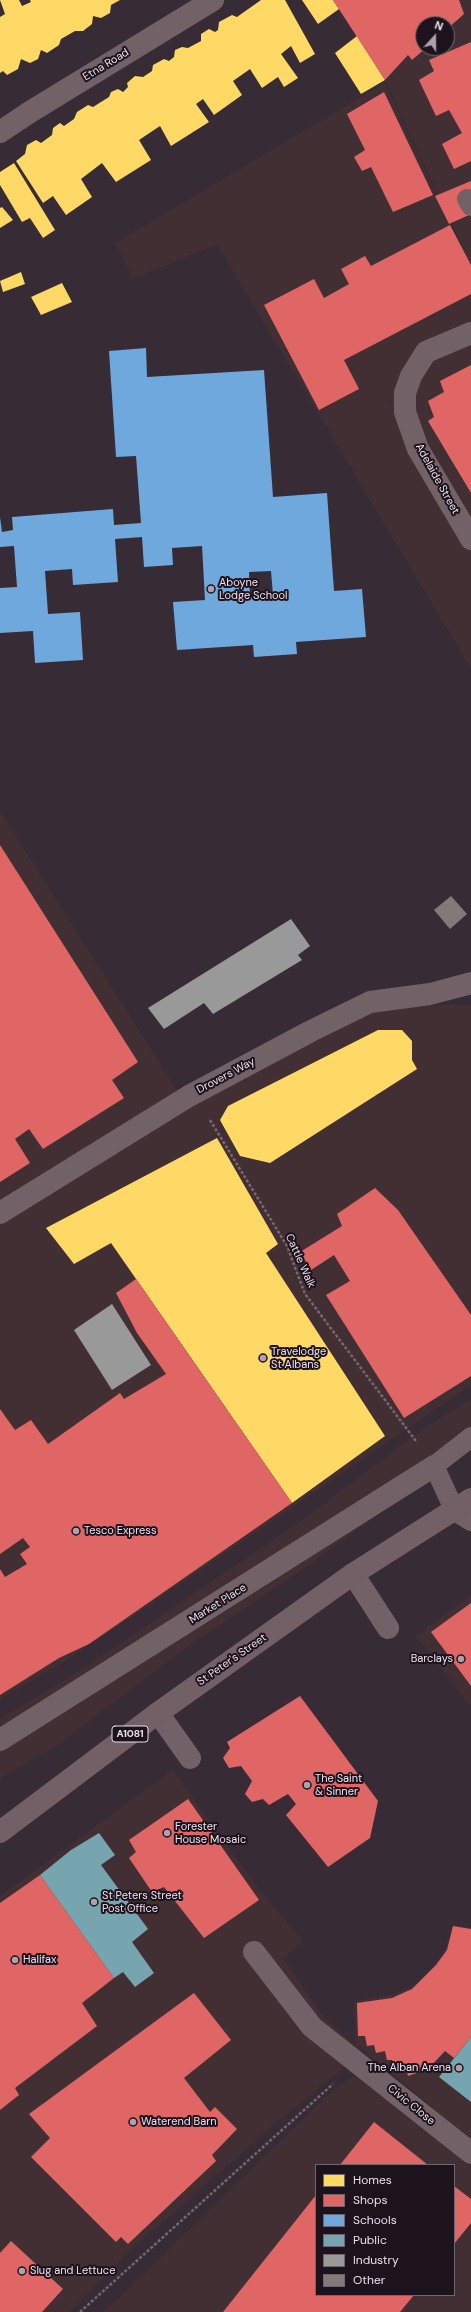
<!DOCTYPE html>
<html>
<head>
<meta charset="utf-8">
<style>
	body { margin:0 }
	#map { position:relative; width:471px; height:2312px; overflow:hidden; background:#372b36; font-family:"DM Sans",sans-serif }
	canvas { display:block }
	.legend { position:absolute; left:315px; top:2164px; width:140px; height:132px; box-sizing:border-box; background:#1d131c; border:1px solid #716570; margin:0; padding:5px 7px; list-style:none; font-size:12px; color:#eedfed }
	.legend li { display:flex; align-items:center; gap:8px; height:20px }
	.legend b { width:20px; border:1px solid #716570 }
	.north { position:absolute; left:415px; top:16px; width:40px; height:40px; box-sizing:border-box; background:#1d131c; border:1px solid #716570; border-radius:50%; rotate:21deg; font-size:11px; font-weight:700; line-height:16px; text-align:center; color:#eedfed }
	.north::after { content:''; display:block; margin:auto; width:14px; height:18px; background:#aea0ad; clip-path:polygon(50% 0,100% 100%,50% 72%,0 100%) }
</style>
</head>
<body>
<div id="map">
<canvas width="471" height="2312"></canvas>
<ul class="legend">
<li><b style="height:11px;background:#ffd966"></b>Homes</li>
<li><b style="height:11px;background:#e06666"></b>Shops</li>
<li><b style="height:11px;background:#6fa8dc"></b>Schools</li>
<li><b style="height:11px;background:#76a5af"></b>Public</li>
<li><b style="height:11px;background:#999"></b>Industry</li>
<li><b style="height:11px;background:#847979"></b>Other</li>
</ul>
<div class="north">N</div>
</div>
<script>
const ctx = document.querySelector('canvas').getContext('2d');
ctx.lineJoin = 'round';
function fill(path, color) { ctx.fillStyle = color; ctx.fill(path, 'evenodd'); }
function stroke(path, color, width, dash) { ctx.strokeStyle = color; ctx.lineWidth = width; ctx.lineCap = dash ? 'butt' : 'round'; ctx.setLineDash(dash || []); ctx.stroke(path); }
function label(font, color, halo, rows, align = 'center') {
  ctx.font = font + ' "DM Sans",sans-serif'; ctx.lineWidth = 4; ctx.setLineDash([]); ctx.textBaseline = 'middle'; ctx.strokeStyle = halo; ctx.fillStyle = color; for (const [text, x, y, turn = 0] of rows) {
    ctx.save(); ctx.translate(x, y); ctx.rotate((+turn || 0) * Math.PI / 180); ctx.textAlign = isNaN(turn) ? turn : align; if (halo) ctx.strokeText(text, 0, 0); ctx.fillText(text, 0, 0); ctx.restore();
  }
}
fill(new Path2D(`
	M 333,0 L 471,0 L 471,266 L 387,84 ZM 423,24 L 447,24 L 447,48 L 423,48 Z
	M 385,83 L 471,269 L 471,325 L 423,350 L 400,402 L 381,402 L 407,404 L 431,354 L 471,334 L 471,669 L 217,244 L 133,279 L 115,243 Z
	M 0,811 L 185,1103 L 376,1005 L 471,1005 L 471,1385 L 145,1608 L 65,1661 L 0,1699 Z
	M 471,1399 L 471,1446 L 309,1565 L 187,1647 L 52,1749 L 0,1778 L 0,1719 L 81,1670 L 305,1518 L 420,1431 Z
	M 471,1595 L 471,1707 L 416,1636 Z
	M 173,1770 L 260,1891 L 303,1940 L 283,1958 L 324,2018 L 356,2045 L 354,2001 L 391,1995 L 414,1986 L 433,1967 L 445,1950 L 453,1925 L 471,1928 L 471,2140 L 361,2048 L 347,2065 L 285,2115 L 133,2248 L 70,2312 L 0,2312 L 0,1896 Z
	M 354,2075 L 395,2101 L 471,2168 L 471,2312 L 104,2312 L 329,2094 ZM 316,2165 L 454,2165 L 454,2295 L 316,2295 Z`), '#422f33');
fill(new Path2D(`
	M 0,0 L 19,0 L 22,6 L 31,2 L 30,0 L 120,0 L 111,5 L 110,13 L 101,18 L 93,16 L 92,24 L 83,31 L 75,31 L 61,39 L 59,45 L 47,53 L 41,50 L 38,59 L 30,63 L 21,59 L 18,69 L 7,75 L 3,71 L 0,73 L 0,17 L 5,14 Z
	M 261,0 L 285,0 L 315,54 L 300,63 L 291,46 L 281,54 L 298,78 L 284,87 L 278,77 L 262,88 L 250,69 L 233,81 L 242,95 L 214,115 L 203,99 L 196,104 L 209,122 L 171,146 L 160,126 L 139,140 L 151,160 L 116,182 L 102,163 L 81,179 L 92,197 L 66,215 L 53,196 L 43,203 L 16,161 L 25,154 L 27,145 L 36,140 L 41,143 L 52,135 L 53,128 L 60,123 L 64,126 L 74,119 L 77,112 L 88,105 L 93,107 L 109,97 L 111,92 L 118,89 L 123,92 L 128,87 L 127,83 L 135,76 L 143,77 L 152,71 L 153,65 L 164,59 L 169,61 L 174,57 L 175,50 L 182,47 L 188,48 L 201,41 L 201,34 L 209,29 L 215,32 L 218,30 L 219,22 L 232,15 L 237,17 Z
	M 302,0 L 333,0 L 339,9 L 318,24 Z
	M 357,36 L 385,80 L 361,94 L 335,53 Z
	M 14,163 L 55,230 L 43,238 L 30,218 L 22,222 L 0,185 L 0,172 Z
	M 2,207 L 13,220 L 0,228 L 0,208 Z
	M 21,272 L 25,284 L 3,292 L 0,281 Z
	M 62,283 L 72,302 L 41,315 L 31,297 Z
	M 378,1030 L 402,1030 L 412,1041 L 412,1060 L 417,1069 L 270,1163 L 240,1156 L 220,1120 L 228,1106 Z
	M 217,1138 L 278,1244 L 266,1253 L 385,1436 L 292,1503 L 111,1243 L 74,1264 L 46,1228 Z`), '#ffd966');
fill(new Path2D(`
	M 333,0 L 459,0 L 464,14 L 447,29 L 447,24 L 423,24 L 423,48 L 426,48 L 412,60 L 408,55 L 385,80 Z
	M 471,42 L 471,161 L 454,169 L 442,144 L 462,133 L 449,110 L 436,116 L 419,80 L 434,71 L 429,60 Z
	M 384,92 L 433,195 L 393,212 L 371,167 L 362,171 L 354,157 L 365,150 L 347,114 Z
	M 471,181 L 471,214 L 449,224 L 435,196 Z
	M 450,225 L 471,265 L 471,294 L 344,360 L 359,389 L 319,410 L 264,305 L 314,279 L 324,298 L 349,284 L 341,269 L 365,256 L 371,266 Z
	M 471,365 L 471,493 L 428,421 L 434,417 L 428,401 L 444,392 L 440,381 Z
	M 0,845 L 138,1062 L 112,1080 L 124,1098 L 43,1149 L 29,1129 L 15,1139 L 30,1163 L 0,1182 Z
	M 375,1188 L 398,1210 L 471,1315 L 471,1376 L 404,1418 L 326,1295 L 350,1281 L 334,1255 L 311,1270 L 300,1252 L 342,1226 L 337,1214 Z
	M 136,1279 L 292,1503 L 89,1644 L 59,1658 L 0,1695 L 0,1569 L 5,1577 L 27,1564 L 20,1554 L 30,1547 L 23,1538 L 0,1554 L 0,1409 L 15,1430 L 31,1420 L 48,1444 L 120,1393 L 124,1399 L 166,1374 L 137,1333 L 116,1293 Z
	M 471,1603 L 471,1686 L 431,1632 Z
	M 300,1696 L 378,1801 L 370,1838 L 328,1867 L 286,1815 L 296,1804 L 288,1794 L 269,1805 L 263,1799 L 252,1802 L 245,1794 L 252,1781 L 241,1766 L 229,1768 L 223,1758 L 230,1748 L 227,1742 Z
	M 188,1799 L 259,1900 L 204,1938 L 164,1887 L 152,1892 L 129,1858 L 136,1852 L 129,1840 Z
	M 40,1875 L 114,1978 L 82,2003 L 97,2026 L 15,2088 L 19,2095 L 0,2110 L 0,1903 Z
	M 453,1926 L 471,1929 L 471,2037 L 454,2058 L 445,2051 L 428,2069 L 408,2076 L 405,2065 L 395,2069 L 392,2060 L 387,2060 L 385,2051 L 376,2053 L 374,2045 L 367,2046 L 365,2036 L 358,2036 L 357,2003 L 392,1998 L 412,1989 L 436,1965 L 447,1950 Z
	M 194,1993 L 231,2040 L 184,2078 L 210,2112 L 215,2107 L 237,2129 L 212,2155 L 216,2161 L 128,2244 L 121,2237 L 116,2242 L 31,2157 L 50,2138 L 29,2114 Z
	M 374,2122 L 428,2165 L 340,2165 Z
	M 454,2186 L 471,2199 L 471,2223 L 454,2244 Z
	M 316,2195 L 316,2295 L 414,2295 L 400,2312 L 223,2312 Z
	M 11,2241 L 63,2289 L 42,2312 L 0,2312 L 0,2253 Z`), '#e06666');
fill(new Path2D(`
	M 146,348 L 147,377 L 264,370 L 273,497 L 327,493 L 334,591 L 362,589 L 366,637 L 296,642 L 297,654 L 254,657 L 253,645 L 177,650 L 173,602 L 205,600 L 202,546 L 172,548 L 173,565 L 144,567 L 142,537 L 115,539 L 118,582 L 73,585 L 72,569 L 45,571 L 48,614 L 80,612 L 83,660 L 35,663 L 33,631 L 0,633 L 0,588 L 17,587 L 14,546 L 0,547 L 0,517 L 2,532 L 13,530 L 12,517 L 113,509 L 114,525 L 141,523 L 136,456 L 116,457 L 109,351 ZM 271,571 L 273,595 L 250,597 L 249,572 Z`), '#6fa8dc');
fill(new Path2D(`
	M 99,1833 L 115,1855 L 101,1865 L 148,1929 L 132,1942 L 154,1973 L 135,1987 L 123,1972 L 114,1978 L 40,1875 L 71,1850 Z
	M 471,2037 L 471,2102 L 439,2077 Z`), '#76a5af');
fill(new Path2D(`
	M 291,919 L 310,946 L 298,955 L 302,960 L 213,1014 L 204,1003 L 164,1029 L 148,1008 Z
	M 112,1304 L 151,1365 L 112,1390 L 74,1330 Z`), '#999');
fill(new Path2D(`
	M 451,896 L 467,914 L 450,929 L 434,910 Z`), '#847979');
stroke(new Path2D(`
	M 210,1120 L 287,1246 L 305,1294 L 416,1441
	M 80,2312 L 333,2084`), '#75686e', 2.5, [3, 2]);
stroke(new Path2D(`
	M 467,199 L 471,206
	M 471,1437 L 434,1466 L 455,1511 L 471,1521`), '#726166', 20);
stroke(new Path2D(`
	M 0,132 L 30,112 L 213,0
	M 471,333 L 426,352 L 411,376 L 405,393 L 405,412 L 418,449 L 471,539
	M 0,1213 L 189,1096 L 311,1031 L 370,1002 L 430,994 L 471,983
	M 353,1574 L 388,1628
	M 158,1713 L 190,1758
	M 0,1740 L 434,1466
	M 254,1952 L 312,2027 L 471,2153`), '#726166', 22);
stroke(new Path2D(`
	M 0,1832 L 158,1713 L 353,1574 L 471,1499`), '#736067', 22);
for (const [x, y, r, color] of [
	[211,589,4,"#aea0ad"],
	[263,1358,4,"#aea0ad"],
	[76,1531,4,"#aea0ad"],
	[461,1659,4,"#aea0ad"],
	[307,1785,4,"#aea0ad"],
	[167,1833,4,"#aea0ad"],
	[94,1902,4,"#aea0ad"],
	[15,1960,4,"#aea0ad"],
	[459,2068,4,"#aea0ad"],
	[133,2122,4,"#aea0ad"],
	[22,2271,4,"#aea0ad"]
]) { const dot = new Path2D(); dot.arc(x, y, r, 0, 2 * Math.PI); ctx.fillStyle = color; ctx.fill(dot); stroke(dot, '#1d131c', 1.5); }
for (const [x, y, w] of [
	[130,1734,36]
]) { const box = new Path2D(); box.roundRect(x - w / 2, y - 8, w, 16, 3); ctx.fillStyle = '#1d131c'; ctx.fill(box); stroke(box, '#eedfed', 1); }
label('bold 10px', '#eedfed', null, [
	["A1081",130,1734]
]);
label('11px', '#eedfed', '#1d131c', [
	["Etna Road",106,65,-31],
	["Adelaide Street",437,479,61],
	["Drovers Way",226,1076,-28],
	["Cattle Walk",300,1261,66],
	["Market Place",218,1604,-32],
	["St Peter's Street",232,1660,-35],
	["Civic Close",411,2105,39]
]);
label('11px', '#eedfed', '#1d131c', [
	["Aboyne",219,583],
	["Lodge School",219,596],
	["Travelodge",271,1352],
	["St Albans",271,1365],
	["Tesco Express",84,1531],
	["Barclays",453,1659,"right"],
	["The Saint",315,1779],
	["& Sinner",315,1792],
	["Forester",175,1827],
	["House Mosaic",175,1840],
	["St Peters Street",102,1896],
	["Post Office",102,1909],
	["Halifax",23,1960],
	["The Alban Arena",451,2068,"right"],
	["Waterend Barn",141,2122],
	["Slug and Lettuce",30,2271]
], 'left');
</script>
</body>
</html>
